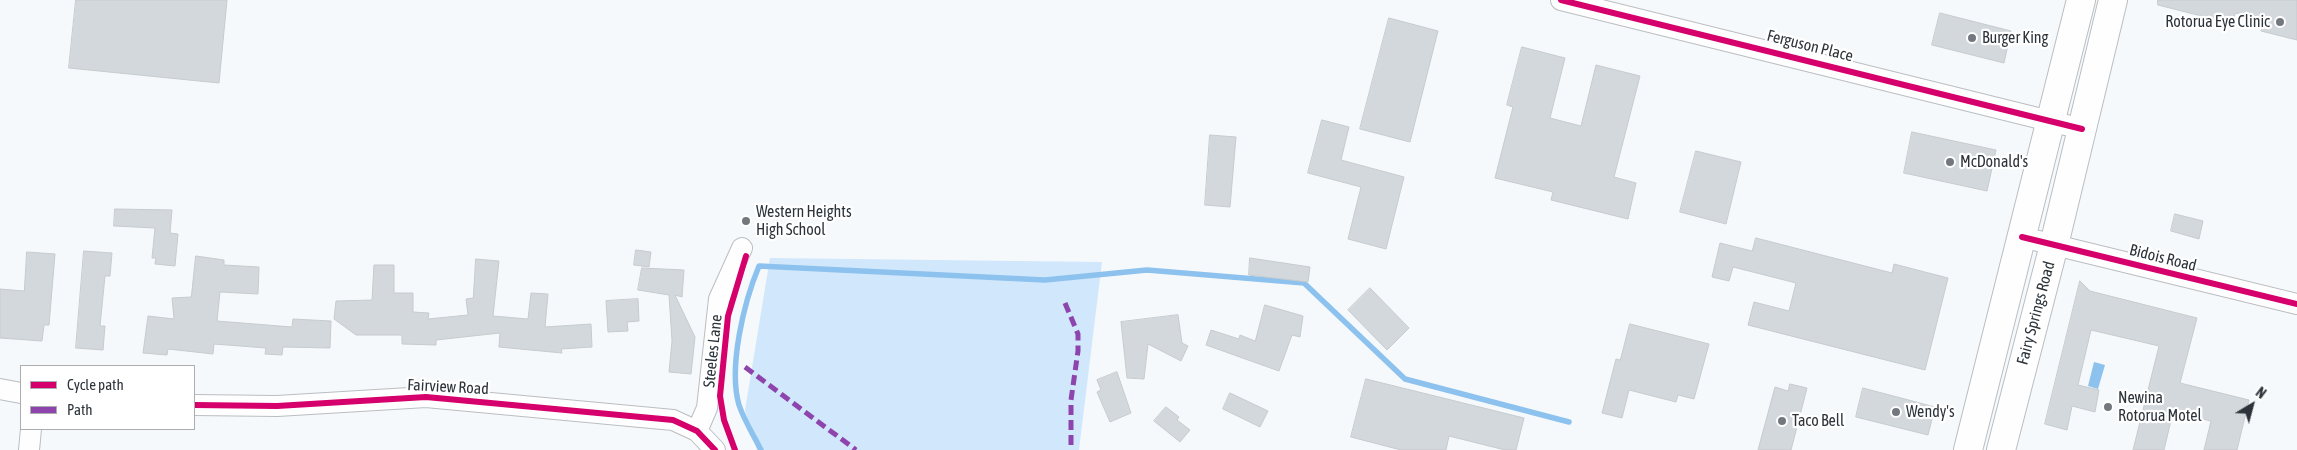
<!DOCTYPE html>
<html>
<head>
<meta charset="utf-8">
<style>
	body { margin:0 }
	#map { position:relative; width:2297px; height:450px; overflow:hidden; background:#f6f9fb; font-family:"Asap Condensed",sans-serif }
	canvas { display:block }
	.legend { position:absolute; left:20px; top:365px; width:175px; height:65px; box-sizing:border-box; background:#fff; border:1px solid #abadb0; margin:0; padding:6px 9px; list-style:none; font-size:15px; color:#2c333a }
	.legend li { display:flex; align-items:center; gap:10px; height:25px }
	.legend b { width:25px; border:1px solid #abadb0 }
	.north { position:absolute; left:2227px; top:380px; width:50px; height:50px; -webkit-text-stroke:4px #fff; paint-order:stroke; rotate:37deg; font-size:14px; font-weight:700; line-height:20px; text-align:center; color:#2c333a }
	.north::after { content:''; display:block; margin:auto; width:18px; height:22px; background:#2c333a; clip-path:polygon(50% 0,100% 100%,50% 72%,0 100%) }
</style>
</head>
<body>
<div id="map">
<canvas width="2297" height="450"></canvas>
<ul class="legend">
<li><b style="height:6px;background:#d6006c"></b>Cycle path</li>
<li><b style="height:6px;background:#8e44ad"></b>Path</li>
</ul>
<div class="north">N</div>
</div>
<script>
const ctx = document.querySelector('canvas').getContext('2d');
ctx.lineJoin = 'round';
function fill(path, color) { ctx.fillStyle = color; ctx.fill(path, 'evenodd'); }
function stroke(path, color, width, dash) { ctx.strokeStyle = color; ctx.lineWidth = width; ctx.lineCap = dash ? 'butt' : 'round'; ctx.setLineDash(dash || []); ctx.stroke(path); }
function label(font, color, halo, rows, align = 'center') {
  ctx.font = font + ' "Asap Condensed",sans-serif'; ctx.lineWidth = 4.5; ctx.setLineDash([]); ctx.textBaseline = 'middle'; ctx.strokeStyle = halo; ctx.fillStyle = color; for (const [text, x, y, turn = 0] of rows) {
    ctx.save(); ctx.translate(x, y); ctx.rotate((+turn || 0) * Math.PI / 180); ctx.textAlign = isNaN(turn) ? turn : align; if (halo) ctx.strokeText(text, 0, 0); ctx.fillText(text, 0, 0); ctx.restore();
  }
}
fill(new Path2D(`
	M 770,258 L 1102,262 L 1079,450 L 757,450 L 745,410 Z`), '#d1e7fc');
fill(new Path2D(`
	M 2094,362 L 2105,365 L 2098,389 L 2088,386 Z`), '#8dc2ef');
stroke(new Path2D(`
	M 761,450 C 754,436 744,420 739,405 C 728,367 744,302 759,266 L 1045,280 L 1147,270 L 1304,283 L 1405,379 L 1569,422`), '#8dc2ef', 5.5);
const building = new Path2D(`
	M 76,0 L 227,0 L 219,83 L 69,68 Z
	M 2158,0 L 2297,0 L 2297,40 L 2261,31 L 2264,19 L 2235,13 L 2233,24 L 2158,5 Z
	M 1940,13 L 2011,31 L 2004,63 L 1932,45 Z
	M 1389,18 L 1438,31 L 1410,142 L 1360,129 Z
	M 1522,47 L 1565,58 L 1550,118 L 1581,126 L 1596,65 L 1640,76 L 1614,177 L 1636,183 L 1628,219 L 1551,200 L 1553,192 L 1495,178 L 1513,107 L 1507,105 Z
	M 1322,120 L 1349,127 L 1341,160 L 1404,177 L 1386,249 L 1348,239 L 1361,187 L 1308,173 Z
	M 1912,132 L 1996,150 L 1987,191 L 1904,173 Z
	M 1210,135 L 1236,137 L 1230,207 L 1205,205 Z
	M 1696,151 L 1741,162 L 1726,224 L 1680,212 Z
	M 115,209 L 172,210 L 170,233 L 178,234 L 175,266 L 155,264 L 156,258 L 152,258 L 155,228 L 114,226 Z
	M 2175,214 L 2203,221 L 2199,239 L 2171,231 Z
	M 1756,238 L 1892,273 L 1894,264 L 1948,278 L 1925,370 L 1748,325 L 1754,302 L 1789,311 L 1796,283 L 1733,267 L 1729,281 L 1712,277 L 1720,243 L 1752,251 Z
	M 636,250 L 651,252 L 649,267 L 634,265 Z
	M 84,251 L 112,253 L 110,276 L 105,276 L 100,326 L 105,326 L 103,350 L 76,348 Z
	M 27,252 L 55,254 L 49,325 L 44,325 L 42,341 L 0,338 L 0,289 L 24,291 Z
	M 196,256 L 224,260 L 224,265 L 259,267 L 258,294 L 220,292 L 217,321 L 292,327 L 293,319 L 331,321 L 330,348 L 283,347 L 282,355 L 265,354 L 266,348 L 214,344 L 213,354 L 168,349 L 167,355 L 143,353 L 148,316 L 174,319 L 172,298 L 191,297 Z
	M 1250,258 L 1310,267 L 1308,282 L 1249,275 Z
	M 476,259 L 499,261 L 493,316 L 528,319 L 531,293 L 548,294 L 545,327 L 591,324 L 592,347 L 561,349 L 562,353 L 499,347 L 500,333 L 436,340 L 436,345 L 402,344 L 402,335 L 356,335 L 334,319 L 336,301 L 372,300 L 374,265 L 394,265 L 394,293 L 413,293 L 413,312 L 429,313 L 428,319 L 468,315 L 466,299 L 473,298 Z
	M 642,268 L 684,270 L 682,297 L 675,295 L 695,337 L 691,374 L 669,372 L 672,341 L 669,295 L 638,290 Z
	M 2080,281 L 2090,291 L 2197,318 L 2180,383 L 2249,400 L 2237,450 L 2204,450 L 2211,421 L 2173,412 L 2164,450 L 2133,450 L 2159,346 L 2091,330 L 2078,385 L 2099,390 L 2095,412 L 2072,406 L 2067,430 L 2045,424 Z
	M 1370,288 L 1409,328 L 1387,350 L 1348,310 Z
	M 638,299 L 639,321 L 627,322 L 628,331 L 608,332 L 606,301 Z
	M 1265,305 L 1303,316 L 1300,337 L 1292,335 L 1279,371 L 1206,345 L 1211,330 L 1239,339 L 1240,335 L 1255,341 Z
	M 1178,315 L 1182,343 L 1188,346 L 1181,361 L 1148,344 L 1144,379 L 1127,378 L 1121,322 Z
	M 1630,324 L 1709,344 L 1694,399 L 1678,395 L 1676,402 L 1629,390 L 1622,418 L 1602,413 L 1616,359 L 1620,360 Z
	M 1117,372 L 1131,413 L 1110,422 L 1097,392 L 1101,390 L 1097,380 Z
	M 1366,379 L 1524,418 L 1516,450 L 1505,450 L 1449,436 L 1446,450 L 1401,450 L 1351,437 Z
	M 1790,384 L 1807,388 L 1791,450 L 1758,450 L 1775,387 L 1788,391 Z
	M 1863,388 L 1935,407 L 1928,435 L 1856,417 Z
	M 1230,393 L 1268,411 L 1260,427 L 1223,409 Z
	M 1166,407 L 1179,417 L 1177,420 L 1190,430 L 1180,442 L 1154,421 Z`);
fill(building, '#d3d8dc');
stroke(building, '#c6cbce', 1);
const street = new Path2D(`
	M 1561,0 L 2082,129
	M 2022,237 L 2297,304
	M 0,389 L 21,393
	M 194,405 L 277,406 L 426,397 L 673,420 L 697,431 L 715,450
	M 697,431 L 707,408 L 719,299 L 742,248
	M 29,450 L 31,429`);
const highway = new Path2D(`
	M 1968,450 L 2081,0
	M 2001,450 L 2054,245 L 2113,0`);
stroke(street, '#babec2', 22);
stroke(highway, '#babec2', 30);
stroke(street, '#fefefe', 20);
stroke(highway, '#fefefe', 28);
stroke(new Path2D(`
	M 1065,303 L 1078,334 L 1078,351 L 1071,400 L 1071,450
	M 745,367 L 856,450`), '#8e44ad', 5, [10, 5]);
stroke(new Path2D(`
	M 1561,0 L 2082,129
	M 2022,237 L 2297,304
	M 194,405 L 277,406 L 426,397 L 673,420 L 697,431 L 715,450
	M 735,450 L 724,420 L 720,396 L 728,316 L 746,256`), '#d6006c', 6);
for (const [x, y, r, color] of [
	[2280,22,5,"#73787e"],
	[1972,38,5,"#73787e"],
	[1950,162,5,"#73787e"],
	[746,221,5,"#73787e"],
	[2108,407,5,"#73787e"],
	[1896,412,5,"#73787e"],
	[1782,421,5,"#73787e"]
]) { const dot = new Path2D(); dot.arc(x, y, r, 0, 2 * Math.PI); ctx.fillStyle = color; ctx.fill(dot); stroke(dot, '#fff', 2); }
label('16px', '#2c333a', '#fff', [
	["Rotorua Eye Clinic",2270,22,"right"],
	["Burger King",1982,38],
	["McDonald's",1960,162],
	["Western Heights",756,212],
	["High School",756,230],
	["Newina",2118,398],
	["Rotorua Motel",2118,416],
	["Wendy's",1906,412],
	["Taco Bell",1792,421]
], 'left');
label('16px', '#2c333a', '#fff', [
	["Ferguson Place",1810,46,14],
	["Bidois Road",2163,258,14],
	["Fairy Springs Road",2036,313,-75],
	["Steeles Lane",713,351,-84],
	["Fairview Road",448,387,3]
]);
</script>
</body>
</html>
